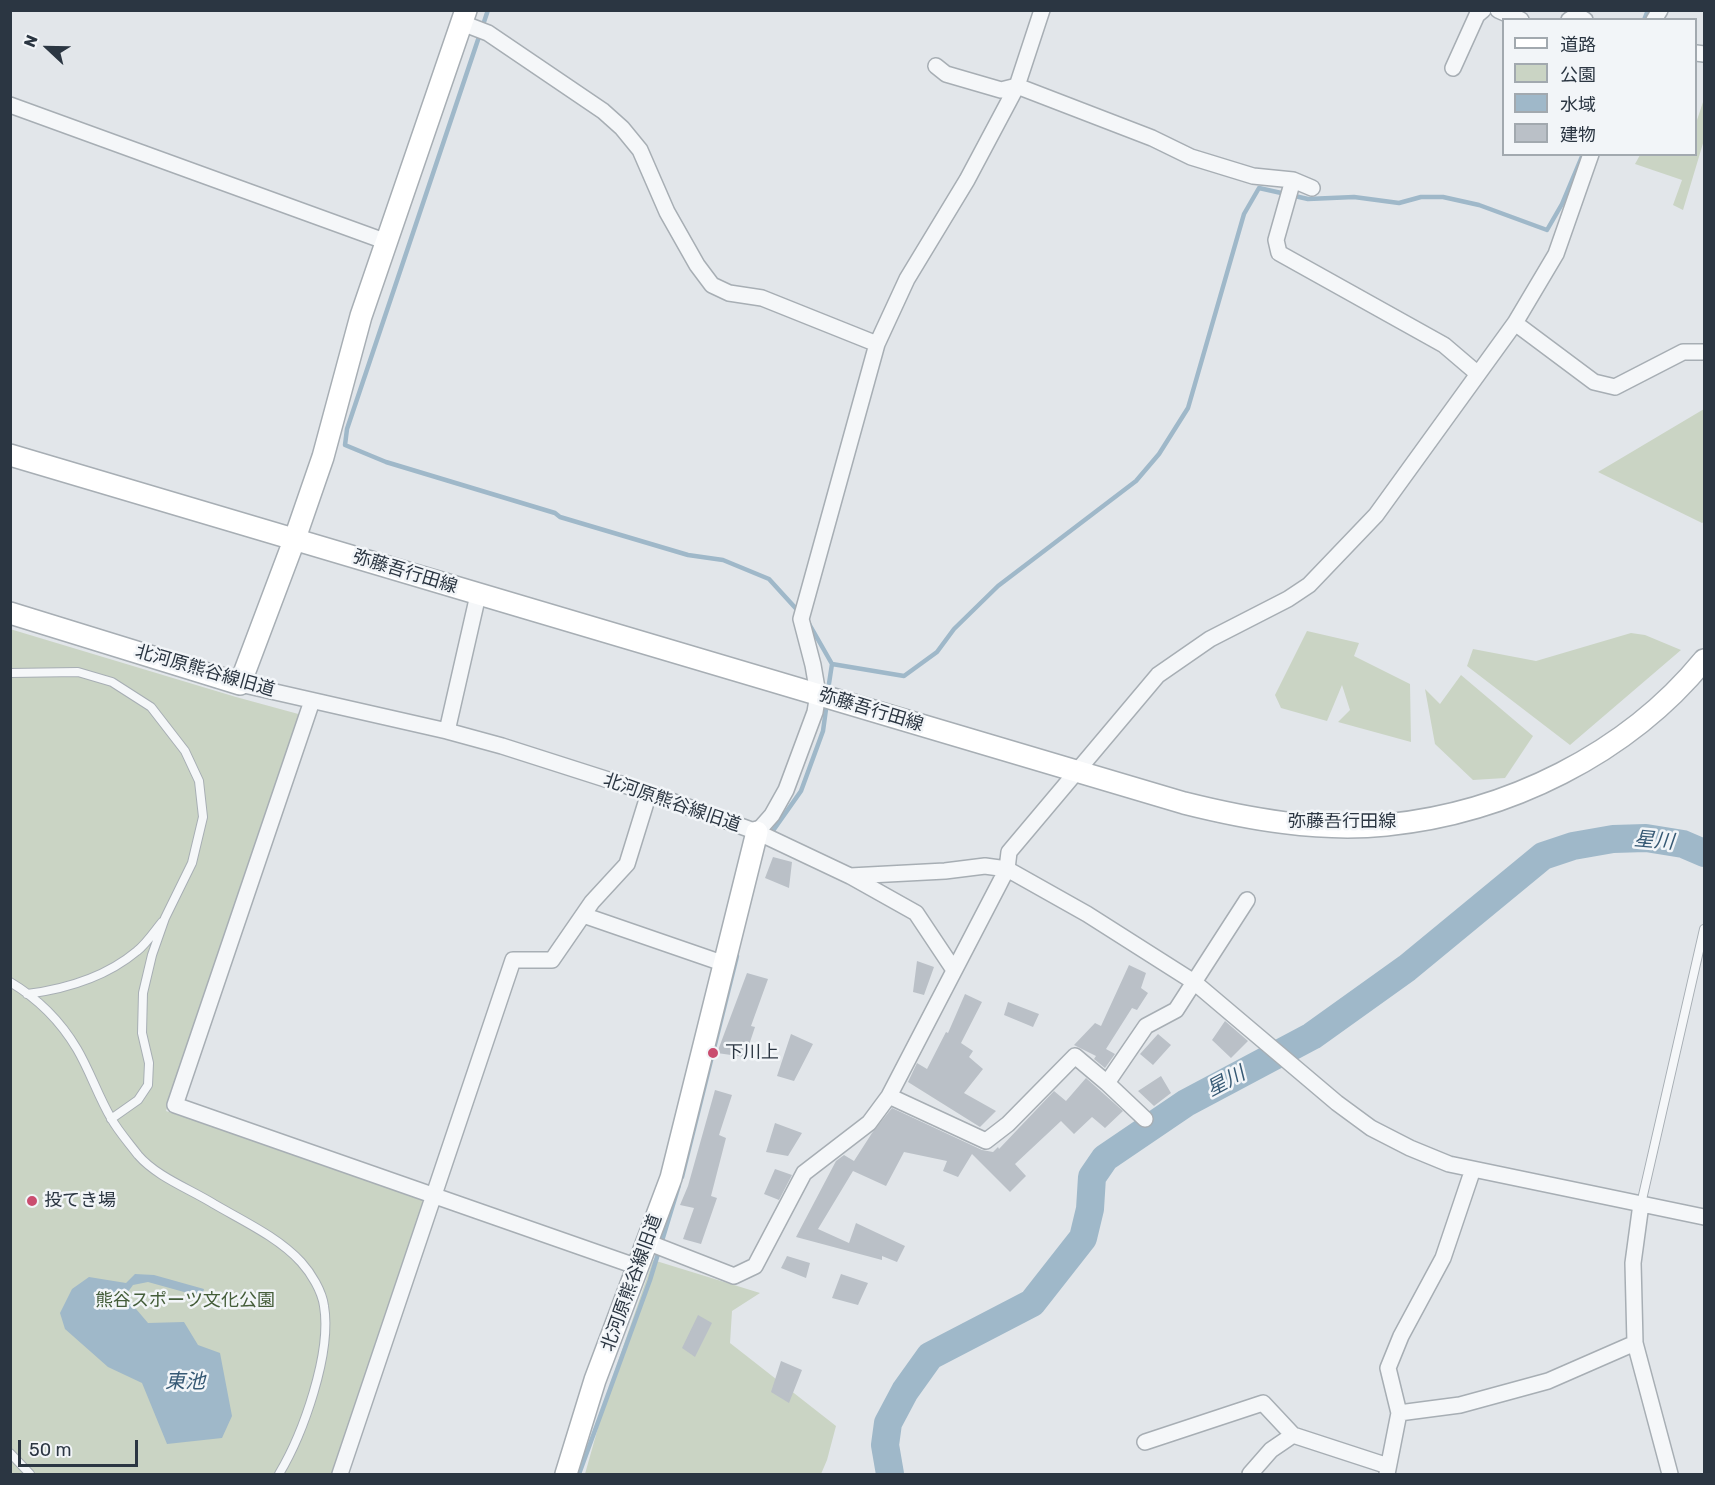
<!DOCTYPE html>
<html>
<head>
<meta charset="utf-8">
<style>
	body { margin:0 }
	#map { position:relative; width:1715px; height:1485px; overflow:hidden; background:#e2e6ea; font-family:Rubik,"Noto Sans JP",sans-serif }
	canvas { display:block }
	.frame { position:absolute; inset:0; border:12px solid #2b3642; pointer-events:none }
	.legend { position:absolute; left:1502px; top:18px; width:195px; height:138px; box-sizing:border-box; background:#f2f5f8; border:2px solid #a2a9af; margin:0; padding:8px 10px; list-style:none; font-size:18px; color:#2b3642 }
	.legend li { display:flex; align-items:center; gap:12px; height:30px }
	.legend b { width:30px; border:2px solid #a2a9af }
	.north { position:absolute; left:18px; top:18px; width:60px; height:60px; -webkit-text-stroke:4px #f2f5f8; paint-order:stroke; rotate:292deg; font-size:16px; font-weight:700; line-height:24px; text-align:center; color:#2b3642 }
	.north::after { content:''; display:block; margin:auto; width:21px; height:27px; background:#2b3642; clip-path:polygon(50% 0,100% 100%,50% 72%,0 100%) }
	.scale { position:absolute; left:18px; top:1440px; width:120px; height:27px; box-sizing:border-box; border:3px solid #2b3642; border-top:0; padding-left:8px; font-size:18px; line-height:21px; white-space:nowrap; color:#2b3642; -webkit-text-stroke:4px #f2f5f8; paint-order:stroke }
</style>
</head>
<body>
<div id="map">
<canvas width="1715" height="1485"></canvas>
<div class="frame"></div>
<ul class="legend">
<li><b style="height:8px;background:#fff"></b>道路</li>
<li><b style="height:16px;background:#cad4c4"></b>公園</li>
<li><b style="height:16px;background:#9fb8c9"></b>水域</li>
<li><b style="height:16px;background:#bac0c7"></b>建物</li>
</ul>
<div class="north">N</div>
<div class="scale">50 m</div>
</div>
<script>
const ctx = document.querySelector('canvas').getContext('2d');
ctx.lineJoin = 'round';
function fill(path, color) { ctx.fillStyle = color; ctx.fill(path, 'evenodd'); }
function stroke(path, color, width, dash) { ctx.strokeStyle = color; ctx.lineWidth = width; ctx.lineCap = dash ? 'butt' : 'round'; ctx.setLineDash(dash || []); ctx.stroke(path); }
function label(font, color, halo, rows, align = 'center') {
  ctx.font = font + ' Rubik,"Noto Sans JP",sans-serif'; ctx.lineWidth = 5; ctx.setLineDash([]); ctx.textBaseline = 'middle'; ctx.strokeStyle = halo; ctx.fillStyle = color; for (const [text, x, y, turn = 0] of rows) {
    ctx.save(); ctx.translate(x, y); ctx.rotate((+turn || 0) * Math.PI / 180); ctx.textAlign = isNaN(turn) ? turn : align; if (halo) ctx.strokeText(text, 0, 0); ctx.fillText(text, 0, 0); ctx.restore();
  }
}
fill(new Path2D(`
	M 1704,99 L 1704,140 L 1683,210 L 1673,205 L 1682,180 L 1635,164 L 1640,155 L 1696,154 L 1696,123 Z
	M 1704,409 L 1704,522 L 1702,523 L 1598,472 Z
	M 10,629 L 236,697 L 302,715 L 166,1111 L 428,1198 L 334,1474 L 11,1474 Z
	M 1307,631 L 1359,643 L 1354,656 L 1410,684 L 1411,742 L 1338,722 L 1350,710 L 1342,685 L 1327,721 L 1281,708 L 1275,695 Z
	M 1631,633 L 1645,635 L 1681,650 L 1570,745 L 1467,666 L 1473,649 L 1536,661 Z
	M 1461,675 L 1533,736 L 1505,778 L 1473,780 L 1435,744 L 1425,689 L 1440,704 Z
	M 653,1260 L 760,1293 L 732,1311 L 730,1343 L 836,1426 L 827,1460 L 821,1474 L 585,1474 L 610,1385 Z`), '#cad4c4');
fill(new Path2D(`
	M 135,1274 L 154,1275 L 204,1289 L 202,1297 L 148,1282 L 133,1285 L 125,1296 L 148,1323 L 184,1322 L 198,1345 L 220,1353 L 232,1416 L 222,1438 L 167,1444 L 142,1383 L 108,1367 L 65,1329 L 60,1313 L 72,1289 L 89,1277 L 126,1283 Z`), '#9fb8c9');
stroke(new Path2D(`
	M 488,10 L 347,429 L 345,445 L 386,462 L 555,513 L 560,517 L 688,555 L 723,560 L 769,579 L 800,613
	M 1644,20 L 1648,10
	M 808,622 L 832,664 L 828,690
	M 832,664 L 904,676 L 937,652 L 954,629 L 998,586 L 1136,481 L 1159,454 L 1188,408 L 1244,214 L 1259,188 L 1308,199 L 1354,197 L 1399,203 L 1421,197 L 1443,197 L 1479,205 L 1547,230 L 1562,204 L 1583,154
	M 770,835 L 801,791 L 823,731 L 827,702
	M 682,1177 L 737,956
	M 579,1474 L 650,1280 L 679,1185`), '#9fb8c9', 4.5);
stroke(new Path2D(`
	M 890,1474 L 885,1445 L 888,1423 L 905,1391 L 930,1356 L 1032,1303 L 1083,1238 L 1090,1209 L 1092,1177 L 1105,1158 L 1186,1103 L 1312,1036 L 1407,968 L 1543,856 L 1573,846 L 1613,839 L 1646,838 L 1683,844 L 1704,853`), '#9fb8c9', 28);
fill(new Path2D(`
	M 773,857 L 792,862 L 789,888 L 765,878 Z
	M 917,961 L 934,967 L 924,995 L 913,992 Z
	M 1129,965 L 1146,973 L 1141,988 L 1148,993 L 1137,1010 L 1132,1008 L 1106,1049 L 1115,1054 L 1105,1068 L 1094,1059 L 1096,1056 L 1074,1045 L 1095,1023 L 1101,1026 Z
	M 747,973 L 768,979 L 751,1026 L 755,1027 L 745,1057 L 717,1053 Z
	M 965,994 L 982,1002 L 961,1043 L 973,1051 L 969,1057 L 983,1069 L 964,1093 L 996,1111 L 980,1127 L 908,1082 L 917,1063 L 927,1069 L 946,1032 L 948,1033 Z
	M 1008,1002 L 1039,1014 L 1033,1027 L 1004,1015 Z
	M 1225,1021 L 1248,1041 L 1231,1058 L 1212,1040 Z
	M 791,1034 L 813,1044 L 794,1081 L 777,1076 Z
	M 1158,1034 L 1171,1045 L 1153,1065 L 1140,1054 Z
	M 1161,1076 L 1171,1093 L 1154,1106 L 1138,1091 Z
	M 1086,1078 L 1123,1111 L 1105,1128 L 1092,1117 L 1074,1134 L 1061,1121 L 1015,1164 L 1026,1176 L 1010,1192 L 972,1154 L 958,1177 L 943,1171 L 947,1161 L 904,1152 L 886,1186 L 853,1171 L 818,1229 L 849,1243 L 856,1223 L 905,1246 L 897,1262 L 882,1256 L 882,1260 L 796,1237 L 836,1161 L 844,1155 L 854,1161 L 872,1133 L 892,1108 L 982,1150 L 993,1152 L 998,1147 L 999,1149 L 1054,1091 L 1066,1101 Z
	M 715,1090 L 732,1095 L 719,1135 L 726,1138 L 711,1196 L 717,1198 L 701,1244 L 683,1239 L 694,1208 L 680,1205 L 688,1186 Z
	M 775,1123 L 802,1133 L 788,1156 L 766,1152 Z
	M 775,1169 L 792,1175 L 779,1200 L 764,1194 Z
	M 787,1256 L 810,1263 L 806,1278 L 781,1268 Z
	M 841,1274 L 868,1283 L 858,1305 L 832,1298 Z
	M 698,1315 L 712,1323 L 695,1357 L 682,1348 Z
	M 781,1361 L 802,1370 L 789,1403 L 771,1392 Z`), '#bac0c7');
const lane = new Path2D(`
	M 10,673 L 78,672 L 112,682 L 151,707 L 185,751 L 199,781 L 203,817 L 192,863 L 165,918 L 152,955 L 143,993 L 142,1033 L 149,1063 L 148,1085 L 138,1100 L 111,1119
	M 10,982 C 37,998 61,1022 77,1049 C 90,1071 98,1096 111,1118 C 118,1131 129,1143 138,1155 C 157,1177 190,1189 214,1204 C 243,1221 278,1237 301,1262 C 311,1273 322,1291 324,1306 C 332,1353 303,1434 279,1474
	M 27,994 C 66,989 106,977 137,951 C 146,944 154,932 162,922
	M 1641,1204 L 1704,929
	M 10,1453 L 30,1474`);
const street = new Path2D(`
	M 1498,10 L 1521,20
	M 1569,20 L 1577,15 L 1585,20
	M 1654,20 L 1660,10
	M 462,23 L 488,33 L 603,111 L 622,128 L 640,150 L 667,212 L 697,265 L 712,285 L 729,293 L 762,298 L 877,344
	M 1696,53 L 1704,54
	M 936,66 L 946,74 L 1001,90 L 1017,86 L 1152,138 L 1191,157 L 1253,176 L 1293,180 L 1312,188
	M 1453,68 L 1477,15 L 1483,10
	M 10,105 L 387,242
	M 1293,180 L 1276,240 L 1279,253 L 1444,345 L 1478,374
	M 1515,323 L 1594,382 L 1615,387 L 1683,352 L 1704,352
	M 240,684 L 447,731 L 502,746 L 649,793 L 757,832 L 850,876 L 945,871 L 985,866 L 1007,869 L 1087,914 L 1194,982 L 1337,1103 L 1371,1128 L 1410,1148 L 1449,1164 L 1704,1217
	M 312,701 L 175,1105 L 638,1267
	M 447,731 L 478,595
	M 757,832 L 772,815 L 786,790 L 815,712 L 818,694 L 813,665 L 801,619 L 877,344 L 907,279 L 967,180 L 1017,86 L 1042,10
	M 850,876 L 916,913 L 954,970
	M 583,915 L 725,964
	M 1107,1083 L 1145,1119
	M 889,1096 L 986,1141 L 1008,1124 L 1075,1056 L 1107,1083 L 1146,1026 L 1176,1010 L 1247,900
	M 1641,1204 L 1633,1263 L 1635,1343 L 1670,1474
	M 647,1242 L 734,1276 L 755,1266 L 804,1173 L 869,1123 L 889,1096 L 1007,869 L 1009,852 L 1158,675 L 1210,639 L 1288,599 L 1309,585 L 1376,515 L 1515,323 L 1556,254 L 1591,154
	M 1399,1413 L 1388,1368 L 1401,1336 L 1443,1258 L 1473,1169
	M 1145,1442 L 1263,1403 L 1293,1435
	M 340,1474 L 513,960 L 552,960 L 592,902 L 627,864 L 649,793
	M 1250,1474 L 1271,1450 L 1293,1435 L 1388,1466
	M 1387,1474 L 1399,1413 L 1460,1405 L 1548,1381 L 1635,1343`);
const secondary = new Path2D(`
	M 10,455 L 1184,803 C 1248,819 1319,832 1386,825 C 1507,813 1627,754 1704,660
	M 10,613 L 240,684 L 295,538 L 323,457 L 361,316 L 466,10
	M 566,1474 L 595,1380 L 671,1178 L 757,832`);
stroke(lane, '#a7aeb4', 10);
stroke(street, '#a7aeb4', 18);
stroke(secondary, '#a7aeb4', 24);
stroke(lane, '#f5f7f9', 8);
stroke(street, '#f5f7f9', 15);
stroke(secondary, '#fff', 21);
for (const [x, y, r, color] of [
	[713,1053,6,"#ca4d6f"],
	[32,1201,6,"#ca4d6f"]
]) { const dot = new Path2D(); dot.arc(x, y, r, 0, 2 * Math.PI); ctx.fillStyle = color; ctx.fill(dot); stroke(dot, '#f2f5f8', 2); }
label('18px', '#2b3642', '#f2f5f8', [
	["弥藤吾行田線",405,572,17],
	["北河原熊谷線旧道",205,671,16],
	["弥藤吾行田線",871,710,17],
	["北河原熊谷線旧道",672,803,19],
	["弥藤吾行田線",1342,822],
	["北河原熊谷線旧道",632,1283,-70]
]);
label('18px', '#2b3642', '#f2f5f8', [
	["下川上",725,1053],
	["投てき場",44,1201]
], 'left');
label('18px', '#445d39', '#f2f5f8', [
	["熊谷スポーツ文化公園",185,1301]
]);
label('italic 20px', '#365974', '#f2f5f8', [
	["星川",1654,841,5],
	["星川",1226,1082,-28],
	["東池",185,1382]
]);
</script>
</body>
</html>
